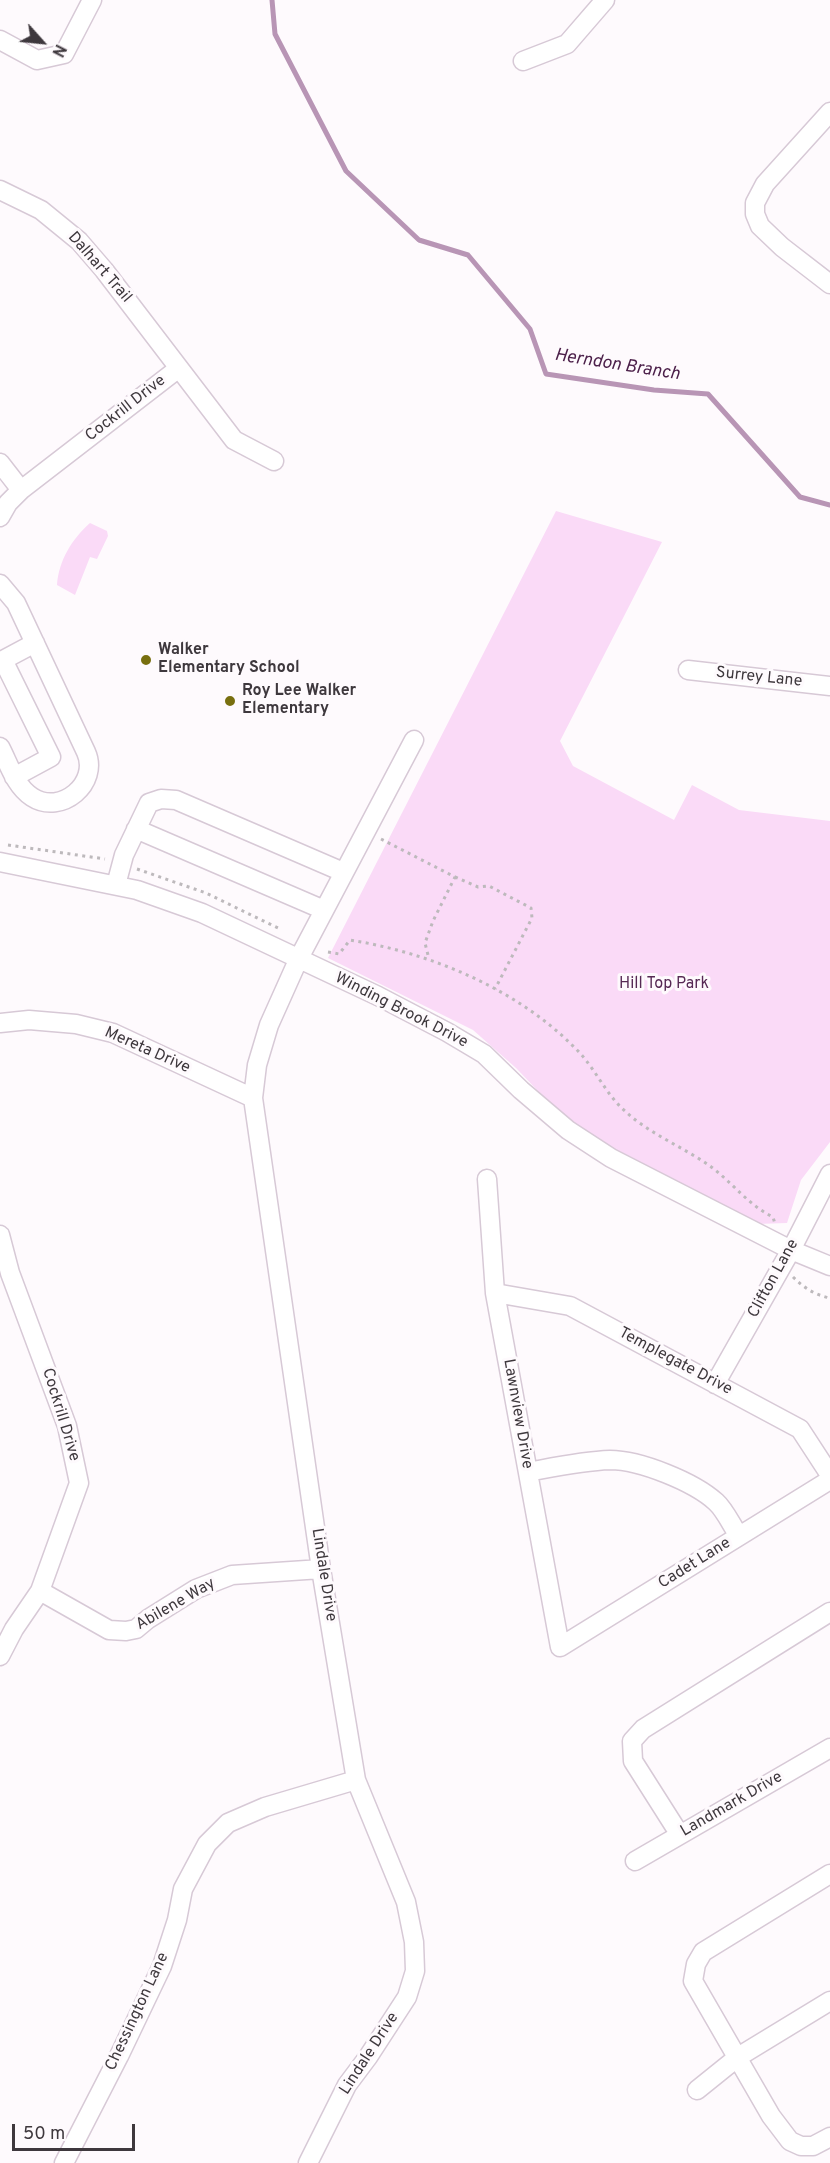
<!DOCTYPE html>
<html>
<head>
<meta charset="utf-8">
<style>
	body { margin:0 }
	#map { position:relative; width:830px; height:2163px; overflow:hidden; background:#fefafd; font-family:Overpass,sans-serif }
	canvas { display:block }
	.north { position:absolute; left:12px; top:12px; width:60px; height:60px; -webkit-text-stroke:4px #fefafd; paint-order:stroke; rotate:117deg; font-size:16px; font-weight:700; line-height:24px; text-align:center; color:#3e383d }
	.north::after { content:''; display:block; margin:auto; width:21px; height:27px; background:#3e383d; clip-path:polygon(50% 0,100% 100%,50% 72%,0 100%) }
	.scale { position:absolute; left:12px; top:2124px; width:123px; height:27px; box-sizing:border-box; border:3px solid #3e383d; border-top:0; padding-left:8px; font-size:18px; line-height:21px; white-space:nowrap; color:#3e383d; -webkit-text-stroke:4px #fefafd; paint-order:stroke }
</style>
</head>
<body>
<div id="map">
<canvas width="830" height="2163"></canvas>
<div class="north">N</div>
<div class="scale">50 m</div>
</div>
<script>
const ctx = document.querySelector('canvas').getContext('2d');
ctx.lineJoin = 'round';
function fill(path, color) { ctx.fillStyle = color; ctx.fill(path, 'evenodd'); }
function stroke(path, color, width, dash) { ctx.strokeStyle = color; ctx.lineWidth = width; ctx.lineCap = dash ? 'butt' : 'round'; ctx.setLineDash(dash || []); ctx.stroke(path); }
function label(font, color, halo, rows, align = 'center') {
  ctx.font = font + ' Overpass,sans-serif'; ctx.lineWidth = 6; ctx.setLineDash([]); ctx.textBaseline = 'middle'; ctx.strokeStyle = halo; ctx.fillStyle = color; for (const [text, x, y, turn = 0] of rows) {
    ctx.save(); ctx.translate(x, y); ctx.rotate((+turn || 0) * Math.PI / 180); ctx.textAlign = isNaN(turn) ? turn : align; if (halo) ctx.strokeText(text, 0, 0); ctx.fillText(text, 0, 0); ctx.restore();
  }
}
fill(new Path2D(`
	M 556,511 L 662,542 L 560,741 L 573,766 L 674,820 L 692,785 L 739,810 L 830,821 L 830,1142 L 801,1180 L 787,1223 L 757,1224 L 591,1136 L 557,1111 L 516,1068 L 473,1030 L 328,958 Z
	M 90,523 L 107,531 L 108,536 L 97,559 L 90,557 L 75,595 L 57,585 C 59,560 72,539 90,523 Z`), '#fadaf7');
stroke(new Path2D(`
	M 272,0 L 275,34 L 346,171 L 419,240 L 468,255 L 530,329 L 546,374 L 654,390 L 708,394 L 800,497 L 830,505`), '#b895b5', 5);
const minor = new Path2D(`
	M 0,40 L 37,60 L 64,54 L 92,0
	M 523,61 L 567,44 L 605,0
	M 830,112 L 765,184 L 755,203 L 755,214 L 760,226 L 782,247 L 830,284
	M 0,190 L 41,210 L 79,241 L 104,270 L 234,440 L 274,461
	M 0,463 L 21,490
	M 0,517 L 8,503 L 21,490 L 179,368
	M 0,584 L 16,603 L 86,752 C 100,783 61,816 32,797 C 15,786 9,764 0,747
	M 688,670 L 830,686
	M 14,777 L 51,757 L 3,660 L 35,643
	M 136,829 L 324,910
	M 0,862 L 137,890 L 202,913 L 378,996 L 447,1032 L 484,1054 L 521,1090 L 568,1130 L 611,1158 L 791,1250 L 830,1266
	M 116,885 L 124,855 L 149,803 L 161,799 L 176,800 L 343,872
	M 0,1023 L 29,1020 L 76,1024 L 113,1033 L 253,1098
	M 487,1179 L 495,1293 L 560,1647 L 830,1480
	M 0,1235 L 10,1273 L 67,1426 L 79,1483 L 40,1591 L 14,1629 L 0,1656
	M 495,1293 L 570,1306 L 800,1429 L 830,1475
	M 715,1384 L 791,1250 L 830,1174
	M 528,1472 C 555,1467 582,1461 610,1460 C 640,1460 694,1482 716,1502 C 725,1510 732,1526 739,1536
	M 40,1591 L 109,1630 L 126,1631 L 136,1629 L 148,1619 L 196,1589 L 232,1575 L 321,1569
	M 680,1835 L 633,1761 L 632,1741 L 643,1729 L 830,1612
	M 635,1861 L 830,1748
	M 830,1874 L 703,1952 L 696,1964 L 693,1981 L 771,2116 L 790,2141 L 801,2146 L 813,2146 L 830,2137
	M 697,2090 L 738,2057 L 830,2001
	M 64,2163 L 119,2056 L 162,1966 L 177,1920 L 183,1889 L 207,1844 L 228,1823 L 265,1807 L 356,1780
	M 308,2163 L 347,2085 L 368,2057 L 407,1997 L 415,1971 L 414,1942 L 406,1902 L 356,1780 L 321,1569 L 253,1098 L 257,1065 L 269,1025 L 299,958 L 414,740`);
stroke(minor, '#d7c9d6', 21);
stroke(new Path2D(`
	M 381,839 L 455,877 L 433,921 L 425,943 L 429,959
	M 8,845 L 105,859
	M 137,869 L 206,893 L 280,929
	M 455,877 L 478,887 L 489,886 L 531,908 L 532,918 L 495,989
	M 328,952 L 339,954 L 350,940 C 431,953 517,989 575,1048 C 595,1067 605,1094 626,1112 C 650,1134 683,1147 710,1166 C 732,1182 748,1205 773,1217 L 775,1224
	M 793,1277 C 804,1288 815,1295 830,1298`), '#bdb9bc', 3, [3, 4.5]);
stroke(minor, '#fff', 18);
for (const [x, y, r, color] of [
	[146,660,6,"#786f0f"],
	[230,701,6,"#786f0f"]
]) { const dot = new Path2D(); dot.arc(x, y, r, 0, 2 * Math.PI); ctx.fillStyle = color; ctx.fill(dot); stroke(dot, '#fefafd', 2); }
label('16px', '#3e383d', '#fefafd', [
	["Dalhart Trail",99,268,49],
	["Cockrill Drive",126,409,-38],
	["Surrey Lane",759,678,6],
	["Winding Brook Drive",401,1011,27],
	["Mereta Drive",147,1051,24],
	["Clifton Lane",774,1279,-61],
	["Templegate Drive",675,1362,28],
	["Lawnview Drive",517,1414,80],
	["Cockrill Drive",60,1415,73],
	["Cadet Lane",695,1564,-32],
	["Lindale Drive",323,1575,81],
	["Abilene Way",176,1605,-30],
	["Landmark Drive",732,1805,-30],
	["Chessington Lane",138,2012,-65],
	["Lindale Drive",370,2054,-57]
]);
label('bold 16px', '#3e383d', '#fefafd', [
	["Walker",158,651],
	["Elementary School",158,669],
	["Roy Lee Walker",242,692],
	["Elementary",242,710]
], 'left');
label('16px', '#562954', '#fefafd', [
	["Hill Top Park",664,985]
]);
label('italic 18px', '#4c204a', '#fefafd', [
	["Herndon Branch",617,366,9]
]);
</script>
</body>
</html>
